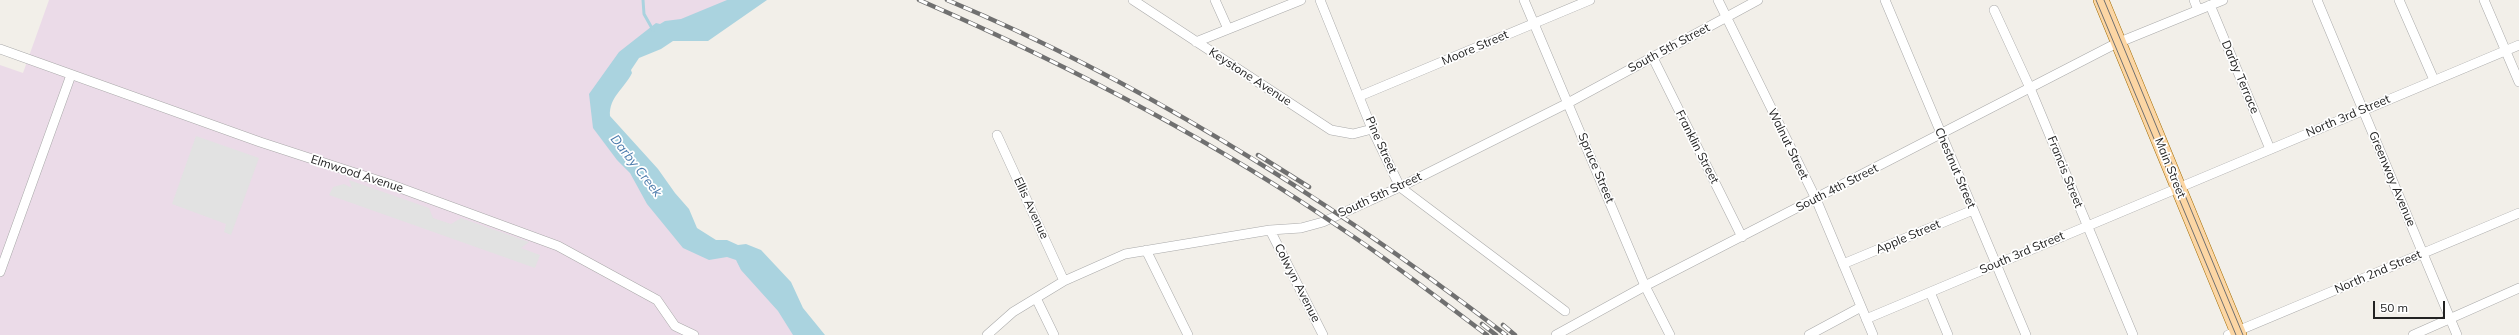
<!DOCTYPE html>
<html>
<head>
<meta charset="utf-8">
<style>
	body { margin:0 }
	#map { position:relative; width:2519px; height:335px; overflow:hidden; background:#f2efe9; font-family:Mulish,sans-serif }
	canvas { display:block }
	.scale { position:absolute; left:2373px; top:301px; width:72px; height:18px; box-sizing:border-box; border:2px solid #222; border-top:0; padding-left:5px; font-size:12px; line-height:14px; white-space:nowrap; color:#222; -webkit-text-stroke:3px #fff; paint-order:stroke }
</style>
</head>
<body>
<div id="map">
<canvas width="2519" height="335"></canvas>
<div class="scale">50 m</div>
</div>
<script>
const ctx = document.querySelector('canvas').getContext('2d');
ctx.lineJoin = 'round';
function fill(path, color) { ctx.fillStyle = color; ctx.fill(path, 'evenodd'); }
function stroke(path, color, width, dash) { ctx.strokeStyle = color; ctx.lineWidth = width; ctx.lineCap = dash ? 'butt' : 'round'; ctx.setLineDash(dash || []); ctx.stroke(path); }
function label(font, color, halo, rows, align = 'center') {
  ctx.font = font + ' Mulish,sans-serif'; ctx.lineWidth = 3.5; ctx.setLineDash([]); ctx.textBaseline = 'middle'; ctx.strokeStyle = halo; ctx.fillStyle = color; for (const [text, x, y, turn = 0] of rows) {
    ctx.save(); ctx.translate(x, y); ctx.rotate((+turn || 0) * Math.PI / 180); ctx.textAlign = isNaN(turn) ? turn : align; if (halo) ctx.strokeText(text, 0, 0); ctx.fillText(text, 0, 0); ctx.restore();
  }
}
fill(new Path2D(`
	M 49,0 L 739,0 L 637,54 L 599,119 L 677,223 L 760,264 L 813,335 L 0,335 L 0,65 L 23,73 Z`), '#ebdbe8');
fill(new Path2D(`
	M 196,136 L 259,158 L 231,235 L 224,232 L 226,224 L 172,204 Z
	M 349,180 L 429,208 L 433,218 L 451,224 L 461,218 L 529,242 L 521,248 L 540,255 L 535,268 L 329,195 L 333,187 L 344,184 L 352,188 Z`), '#e2e2e2');
fill(new Path2D(`
	M 727,0 L 767,0 L 708,41 L 673,41 L 661,49 L 639,58 L 631,70 L 632,73 C 624,89 609,97 610,116 L 658,169 L 675,193 L 689,209 L 697,228 L 716,240 L 727,240 L 738,245 L 746,244 L 761,250 L 791,282 L 803,308 L 825,335 L 793,335 L 778,311 L 741,270 L 736,260 L 727,257 L 709,260 L 683,248 L 647,204 L 630,173 L 617,160 L 593,128 L 589,94 L 619,52 L 656,23 L 660,24 L 665,21 L 681,19 Z`), '#aad3df');
stroke(new Path2D(`
	M 643,0 L 644,14 L 653,30`), '#aad3df', 3);
const minor = new Path2D(`
	M 1133,0 L 1331,130 L 1353,134 L 1372,129
	M 1215,0 L 1228,29
	M 1320,0 L 1372,129 L 1400,187 L 1565,311
	M 1524,0 L 1645,286 L 1670,335
	M 1718,0 L 1816,199 L 1873,335
	M 1885,0 L 2026,335
	M 2194,0 L 2198,10
	M 2317,0 L 2457,335
	M 2399,0 L 2434,80
	M 2484,0 L 2519,82
	M 2210,5 L 2270,149
	M 1994,10 L 2030,88 L 2133,335
	M 1196,42 L 1301,0
	M 0,49 L 260,142 L 392,185 L 558,246 L 657,300 L 675,326 L 694,335
	M 1652,56 L 1742,237
	M 1360,96 L 1590,0
	M 997,135 L 1064,281
	M 1270,230 L 1323,335
	M 1146,250 L 1188,335
	M 1843,264 L 1973,210
	M 0,272 L 71,75
	M 1930,292 L 1948,335
	M 1036,298 L 1054,335
	M 1866,319 L 2519,45
	M 987,335 L 1013,312 L 1064,281 L 1125,254 L 1270,230 L 1301,228 L 1323,222 L 1400,187 L 1568,103 L 1758,0
	M 1556,335 L 1645,286 L 2115,44 L 2223,0
	M 1809,335 L 1861,307
	M 2228,335 L 2519,213
	M 2413,335 L 2519,288`);
const primary = new Path2D(`
	M 2101,0 L 2239,335`);
stroke(minor, '#a9a9a9', 10);
stroke(primary, '#a06b00', 16);
stroke(minor, '#fff', 9);
stroke(primary, '#fcd6a4', 15);
stroke(new Path2D(`
	M 2096,0 L 2236,335
	M 2104,0 L 2243,335`), '#707070', 1);
const rail = new Path2D(`
	M 919,0 C 1066,64 1210,138 1342,229 C 1392,262 1439,299 1487,335
	M 947,0 C 1148,84 1334,203 1506,335
	M 1258,155 L 1309,187
	M 1482,324 L 1496,335
	M 1503,325 L 1515,335`);
stroke(rail, '#707070', 4.5);
stroke(rail, '#fff', 3, [9]);
label('12px', '#222', '#fff', [
	["Moore Street",1475,48,-23],
	["South 5th Street",1669,48,-28],
	["Keystone Avenue",1250,77,33],
	["Darby Terrace",2240,77,67],
	["North 3rd Street",2348,116,-23],
	["Walnut Street",1788,144,64],
	["Pine Street",1381,145,66],
	["Franklin Street",1697,147,63],
	["Spruce Street",1596,168,67],
	["Chestnut Street",1955,168,67],
	["Main Street",2170,168,68],
	["Francis Street",2065,172,68],
	["Elmwood Avenue",357,174,18],
	["Greenway Avenue",2392,179,67],
	["South 4th Street",1837,188,-27],
	["South 5th Street",1380,195,-25],
	["Ellis Avenue",1031,208,65],
	["Apple Street",1908,237,-23],
	["South 3rd Street",2022,253,-23],
	["North 2nd Street",2378,272,-23],
	["Colwyn Avenue",1297,283,63]
]);
label('italic 13px', '#4a7aab', '#fff', [
	["Darby Creek",636,166,52]
]);
</script>
</body>
</html>
